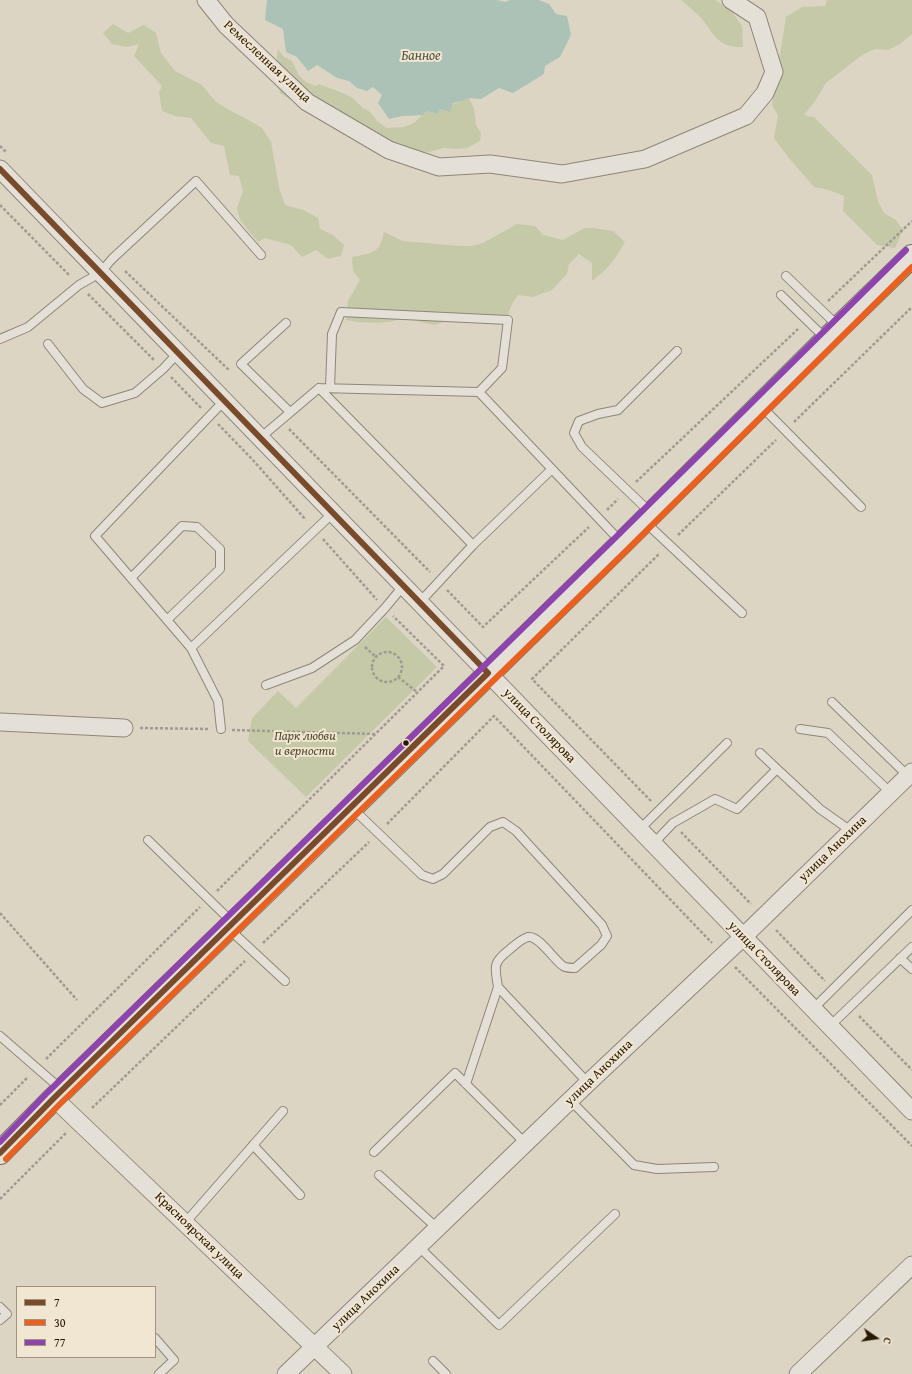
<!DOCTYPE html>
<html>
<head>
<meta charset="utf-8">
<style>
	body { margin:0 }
	#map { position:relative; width:912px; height:1374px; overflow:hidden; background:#ddd5c3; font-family:"Gentium Book Plus",serif }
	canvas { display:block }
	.legend { position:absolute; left:16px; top:1286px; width:140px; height:72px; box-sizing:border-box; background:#f0e6d1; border:1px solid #a0947e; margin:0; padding:5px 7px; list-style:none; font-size:12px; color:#281801 }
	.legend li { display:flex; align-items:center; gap:8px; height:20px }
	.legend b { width:20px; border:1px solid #a0947e }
	.north { position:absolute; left:856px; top:1318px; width:40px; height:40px; -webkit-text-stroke:3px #f0e6d1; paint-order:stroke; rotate:103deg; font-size:11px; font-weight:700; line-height:16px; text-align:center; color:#281801 }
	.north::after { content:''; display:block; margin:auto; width:14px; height:18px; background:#281801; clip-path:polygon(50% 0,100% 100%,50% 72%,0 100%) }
</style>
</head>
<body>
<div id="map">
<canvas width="912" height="1374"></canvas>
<ul class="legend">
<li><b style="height:5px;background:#7a4b2a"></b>7</li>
<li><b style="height:5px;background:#e86120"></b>30</li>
<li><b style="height:5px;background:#8e44ad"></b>77</li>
</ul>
<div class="north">С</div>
</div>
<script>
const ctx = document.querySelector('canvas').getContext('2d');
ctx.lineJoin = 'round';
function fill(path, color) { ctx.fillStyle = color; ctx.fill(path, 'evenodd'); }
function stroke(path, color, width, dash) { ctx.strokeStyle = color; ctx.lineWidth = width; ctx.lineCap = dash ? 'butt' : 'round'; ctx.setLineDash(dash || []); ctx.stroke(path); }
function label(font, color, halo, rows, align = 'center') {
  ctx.font = font + ' "Gentium Book Plus",serif'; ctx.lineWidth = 4; ctx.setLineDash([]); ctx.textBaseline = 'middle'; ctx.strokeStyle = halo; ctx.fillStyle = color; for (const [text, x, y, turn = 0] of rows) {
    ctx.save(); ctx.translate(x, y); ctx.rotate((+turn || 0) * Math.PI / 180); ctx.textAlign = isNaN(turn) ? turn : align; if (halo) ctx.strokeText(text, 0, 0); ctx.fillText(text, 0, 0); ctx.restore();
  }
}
fill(new Path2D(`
	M 681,0 L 715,0 L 730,9 L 742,26 L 743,47 C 719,48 715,36 702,19 C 696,12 688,6 681,0 Z
	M 827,0 L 912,0 L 912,34 L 900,44 L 888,50 L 875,49 L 862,55 L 826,83 L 815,101 L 804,115 L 814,117 L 872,175 L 878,201 L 884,213 L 896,220 L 903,230 L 895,248 L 877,245 L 843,211 L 844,196 L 829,190 L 814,187 L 788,157 L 774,138 L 778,116 L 772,105 L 786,17 L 802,7 L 825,6 Z
	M 113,24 L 128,33 L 144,25 L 156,33 L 161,53 L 175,71 L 202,85 L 215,101 L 229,110 L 245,118 L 262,128 L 271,142 L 279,187 L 285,205 L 303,210 L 318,218 L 320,229 L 333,235 L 344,245 L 341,256 L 328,259 L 316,250 L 302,257 L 291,245 L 265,238 L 258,242 L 240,220 L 237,208 L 243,191 L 239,176 L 230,175 L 224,146 L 211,143 L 191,118 L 175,116 L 162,111 L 159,92 L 162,86 L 134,56 L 139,44 L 127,47 L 112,44 L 103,33 Z
	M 278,49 L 283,56 L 292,61 C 298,74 300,80 315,86 L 319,84 L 345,94 L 354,99 L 363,108 L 370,112 L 377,121 L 387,128 L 404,127 L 414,123 L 426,111 L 437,114 L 441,109 L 469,98 L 474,109 L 476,125 L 481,133 L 480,141 L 467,148 L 455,149 L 444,148 L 429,152 L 410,151 L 307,102 L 293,101 L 280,93 C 276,78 275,64 278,49 Z
	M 517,224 L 535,226 L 543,235 L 563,240 L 585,228 L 593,228 L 613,231 L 625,242 C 615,260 608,269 592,281 L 592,263 L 579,254 L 569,264 L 567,274 L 552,290 L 533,297 L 518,295 L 512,304 L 508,315 L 492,318 L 471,314 L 434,325 L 404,318 L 390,322 L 377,323 L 357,322 L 346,320 L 348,301 L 360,280 L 353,271 L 352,257 C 371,253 380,254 384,232 L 403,241 L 461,246 L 471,246 L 483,243 Z
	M 386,617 L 437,667 L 306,797 L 248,741 L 252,718 L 278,691 L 296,708 Z`), '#c5c9a8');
fill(new Path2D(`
	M 267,0 L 497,0 L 505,2 L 510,0 L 539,0 L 549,4 L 556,14 L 567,16 L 571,35 L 560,57 L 545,66 L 544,74 L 513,93 L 499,88 L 481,99 L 469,98 L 462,101 L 453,103 L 450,112 L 441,109 L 437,114 L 426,111 L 423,115 L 402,116 L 389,119 L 378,103 L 382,95 L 373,87 L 367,91 L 357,88 L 349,81 L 337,78 L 317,65 L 308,71 L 297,57 L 286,52 L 283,29 L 265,20 Z`), '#acc2b6');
const service = new Path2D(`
	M 786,276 L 838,326
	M 781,295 L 826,339
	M 286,323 L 241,364 L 290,412
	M 0,339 L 28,327 L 79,285 L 100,273 L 112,259 L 196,181 L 261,255
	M 48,344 L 83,389 L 102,403 L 135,393 L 163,369 L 178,353
	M 319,388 L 479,392 L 621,542
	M 330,388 L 332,334 L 341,312 L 508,320 L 502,368 L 479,392
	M 761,406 L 861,507
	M 260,438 L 319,388 L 473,545
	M 651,513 L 582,447 L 574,433 L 579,421 L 598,414 L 618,410 L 677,351
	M 644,521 L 742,613
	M 131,578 L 182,526 L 197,527 L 220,549 L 220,569 L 167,620
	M 420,602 L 473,545 L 552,469
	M 191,648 L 333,513
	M 266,685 L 312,668 L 355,640 L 385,608 L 404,585
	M 832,702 L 910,778
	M 221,729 L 218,701 L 191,648 L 95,536 L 224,401
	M 800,729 L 828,733 L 891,793
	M 760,753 L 777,769
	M 352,808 L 422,875 L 433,879 L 443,874 L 490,827 L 503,822 L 516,831 L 602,925 L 607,936 L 601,945 L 575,968 C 571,968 566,968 563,966 C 553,959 539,935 528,937 C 521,939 515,945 509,950 C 492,963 495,967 498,987 L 588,1083
	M 639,830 L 727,743
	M 148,840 L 233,923
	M 653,844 L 673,823 L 715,799 L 737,809 L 777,769 L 820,809 L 851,831
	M 229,929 L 285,981
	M 900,958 L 912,969
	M 813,1009 L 912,910
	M 830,1026 L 912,947
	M 0,1036 L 61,1089
	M 466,1084 L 498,987
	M 570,1100 L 634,1165 L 657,1169 L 714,1167
	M 253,1145 L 300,1195
	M 374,1152 L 455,1073 L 525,1143
	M 379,1175 L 437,1228
	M 185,1223 L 283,1111
	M 418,1246 L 499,1325 L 615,1214
	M 0,1307 L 7,1314 L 0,1320
	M 155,1338 L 174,1360 L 159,1374
	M 433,1361 L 446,1374`);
const minor = new Path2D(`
	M 206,0 L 226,25 L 307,102 L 389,150 L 439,167 L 490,164 L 562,174 L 645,159 L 746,116 L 765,93 L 774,72 L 757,17 L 731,0
	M 0,169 L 912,1111
	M 0,722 L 124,728
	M 54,1098 L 343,1374
	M 286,1374 L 588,1083 L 743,937 L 912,772
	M 798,1374 L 912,1265`);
const secondary = new Path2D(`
	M 0,1153 L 54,1098 L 325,834 L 622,543 L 839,327 L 912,256`);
stroke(service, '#8d8679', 10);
stroke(minor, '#8d8679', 19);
stroke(secondary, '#726c5f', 24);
stroke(new Path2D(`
	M 0,146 L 7,153
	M 0,205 L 70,276
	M 125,271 L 230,371
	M 88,294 L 155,361
	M 828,301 L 912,221
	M 171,377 L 201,408
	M 794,422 L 912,307
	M 218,424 L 252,459 L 306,520
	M 289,429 L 430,572
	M 636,482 L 798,329
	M 607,510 L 618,499
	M 678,535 L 776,440
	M 323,539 L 377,600
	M 447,590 L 483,627 L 589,527
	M 365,647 L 376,657
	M372 667a15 15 0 1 1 30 0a15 15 0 1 1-30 0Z
	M 398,677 L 417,692
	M 140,728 L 209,729
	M 232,730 L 376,734
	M 651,801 L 532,679 L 660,553
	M 387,824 L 494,716 L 712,943
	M 681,832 L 751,904
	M 217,891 L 444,666 L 393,616
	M 0,913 L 77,1000
	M 776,930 L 825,981
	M 263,943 L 369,842
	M 735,967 L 912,1146
	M 859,1016 L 912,1070
	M 46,1059 L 200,907
	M 0,1105 L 28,1077
	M 92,1108 L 245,961
	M 0,1199 L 66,1133`), '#a09b92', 2.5, [3, 2]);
stroke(service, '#e5e0d7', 8);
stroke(minor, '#e5e0d7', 17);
stroke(secondary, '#e5e0d7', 22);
stroke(new Path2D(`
	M 0,169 L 488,673
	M 0,1153 L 54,1098 L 488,673`), '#7a4b2a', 6);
stroke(new Path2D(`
	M 6,1159 L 60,1104 L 628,549 L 912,267`), '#e86120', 6);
stroke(new Path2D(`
	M 0,1142 L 48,1092 L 616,537 L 906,250`), '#8e44ad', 6);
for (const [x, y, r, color] of [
	[406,743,3.5,"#281801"]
]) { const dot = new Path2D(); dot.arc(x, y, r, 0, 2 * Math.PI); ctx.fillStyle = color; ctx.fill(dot); stroke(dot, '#f0e6d1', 1.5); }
label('13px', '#281801', '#f0e6d1', [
	["Ремесленная улица",267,62,43],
	["улица Столярова",539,726,46],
	["улица Анохина",833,849,-44],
	["улица Столярова",764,959,46],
	["улица Анохина",599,1073,-44],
	["Красноярская улица",199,1236,44],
	["улица Анохина",366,1298,-44]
]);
label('italic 13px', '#514a2c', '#f0e6d1', [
	["Парк любви",305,737],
	["и верности",305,752]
]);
label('italic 14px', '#4f513f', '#f0e6d1', [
	["Банное",421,56]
]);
</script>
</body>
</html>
